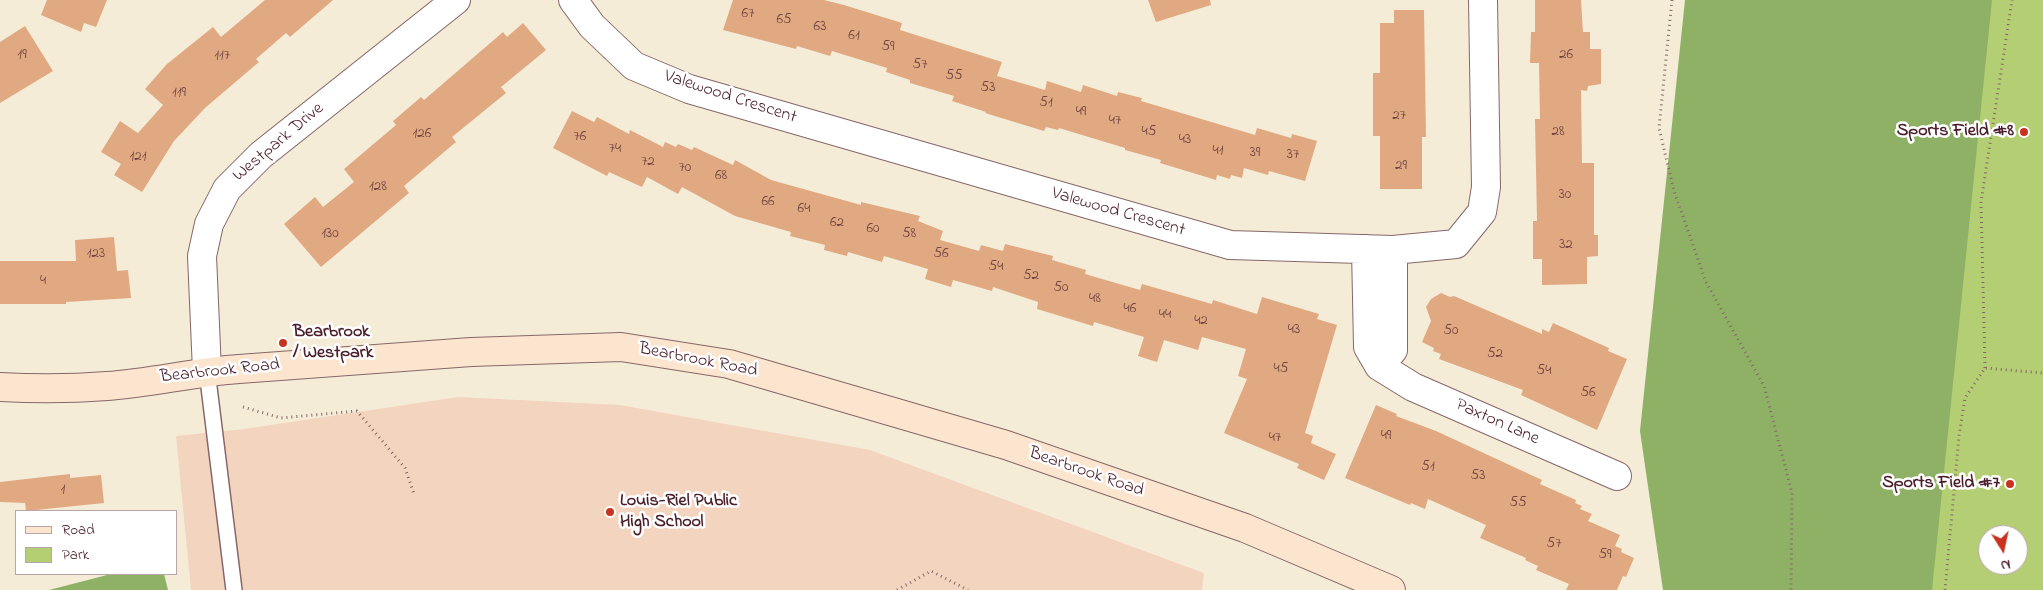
<!DOCTYPE html>
<html>
<head>
<meta charset="utf-8">
<style>
	body { margin:0 }
	#map { position:relative; width:2043px; height:590px; overflow:hidden; background:#f5ecd8; font-family:"Indie Flower",sans-serif }
	canvas { display:block }
	.legend { position:absolute; left:15px; top:510px; width:162px; height:65px; box-sizing:border-box; background:#fff; border:1px solid #b7a5aa; margin:0; padding:6px 9px; list-style:none; font-size:15px; color:#4a1f2b }
	.legend li { display:flex; align-items:center; gap:10px; height:25px }
	.legend b { width:25px; border:1px solid #b7a5aa }
	.north { position:absolute; left:1978px; top:525px; width:50px; height:50px; box-sizing:border-box; background:#fff; border:1px solid #b7a5aa; border-radius:50%; rotate:170deg; font-size:14px; font-weight:700; line-height:20px; text-align:center; color:#4a1f2b }
	.north::after { content:''; display:block; margin:auto; width:18px; height:22px; background:#c8321e; clip-path:polygon(50% 0,100% 100%,50% 72%,0 100%) }
</style>
</head>
<body>
<div id="map">
<canvas width="2043" height="590"></canvas>
<ul class="legend">
<li><b style="height:6px;background:#fce5cf"></b>Road</li>
<li><b style="height:14px;background:#b4ce74"></b>Park</li>
</ul>
<div class="north">N</div>
</div>
<script>
const ctx = document.querySelector('canvas').getContext('2d');
ctx.lineJoin = 'round';
function fill(path, color) { ctx.fillStyle = color; ctx.fill(path, 'evenodd'); }
function stroke(path, color, width, dash) { ctx.strokeStyle = color; ctx.lineWidth = width; ctx.lineCap = dash ? 'butt' : 'round'; ctx.setLineDash(dash || []); ctx.stroke(path); }
function label(font, color, halo, rows, align = 'center') {
  ctx.font = font + ' "Indie Flower",sans-serif'; ctx.lineWidth = 5; ctx.setLineDash([]); ctx.textBaseline = 'middle'; ctx.strokeStyle = halo; ctx.fillStyle = color; for (const [text, x, y, turn = 0] of rows) {
    ctx.save(); ctx.translate(x, y); ctx.rotate((+turn || 0) * Math.PI / 180); ctx.textAlign = isNaN(turn) ? turn : align; if (halo) ctx.strokeText(text, 0, 0); ctx.fillText(text, 0, 0); ctx.restore();
  }
}
fill(new Path2D(`
	M 458,397 L 620,405 L 870,450 L 1204,573 L 1202,590 L 191,590 L 176,436 L 244,429 Z`), '#f3d4be');
fill(new Path2D(`
	M 1942,0 L 2043,0 L 2043,590 L 1882,590 ZM 1988,535 L 2018,535 L 2018,565 L 1988,565 Z`), '#b4ce74');
fill(new Path2D(`
	M 1685,0 L 1992,0 L 1932,590 L 1663,590 L 1640,431 Z
	M 111,574 L 164,574 L 168,590 L 49,590 Z`), '#8fb166');
fill(new Path2D(`
	M 47,0 L 107,0 L 96,27 L 84,23 L 81,32 L 41,15 Z
	M 265,0 L 333,0 L 290,37 L 286,33 L 256,59 L 259,62 L 205,108 L 174,141 L 142,192 L 114,175 L 121,164 L 101,152 L 120,121 L 138,133 L 163,105 L 145,89 L 167,64 L 213,27 L 221,37 Z
	M 733,0 L 824,0 L 844,5 L 902,23 L 900,30 L 1002,62 L 997,76 L 1045,90 L 1047,81 L 1081,92 L 1083,85 L 1117,96 L 1118,92 L 1142,98 L 1141,101 L 1255,135 L 1257,128 L 1291,138 L 1292,134 L 1317,141 L 1305,181 L 1269,171 L 1268,175 L 1244,168 L 1242,178 L 1231,175 L 1230,179 L 1217,175 L 1216,180 L 1160,163 L 1161,160 L 1125,150 L 1125,148 L 1059,128 L 1058,130 L 1046,127 L 1044,131 L 985,113 L 986,112 L 952,101 L 954,96 L 910,83 L 910,80 L 886,72 L 887,68 L 832,51 L 830,56 L 797,46 L 796,49 L 723,30 Z
	M 1148,0 L 1210,0 L 1211,5 L 1156,22 Z
	M 1535,0 L 1581,0 L 1583,32 L 1590,32 L 1590,49 L 1601,49 L 1601,84 L 1588,86 L 1587,91 L 1581,90 L 1582,163 L 1594,163 L 1594,235 L 1598,235 L 1598,256 L 1587,257 L 1587,284 L 1542,285 L 1542,259 L 1533,259 L 1533,221 L 1537,221 L 1535,119 L 1540,119 L 1539,63 L 1530,63 L 1531,32 L 1535,32 Z
	M 1394,10 L 1424,10 L 1426,137 L 1422,137 L 1422,189 L 1380,189 L 1380,136 L 1373,136 L 1373,73 L 1380,73 L 1380,23 L 1394,23 Z
	M 523,23 L 546,50 L 501,87 L 506,93 L 452,137 L 456,142 L 404,186 L 409,193 L 321,267 L 284,224 L 315,197 L 323,207 L 354,182 L 344,169 L 396,125 L 393,121 L 421,97 L 424,100 L 503,32 L 507,37 Z
	M 25,26 L 53,71 L 0,103 L 0,42 Z
	M 572,111 L 594,122 L 597,117 L 629,134 L 630,130 L 663,147 L 665,142 L 676,147 L 678,144 L 692,150 L 694,147 L 733,165 L 735,160 L 771,180 L 861,205 L 861,202 L 920,216 L 918,221 L 943,231 L 940,240 L 979,251 L 981,245 L 1003,251 L 1005,244 L 1053,256 L 1052,260 L 1086,270 L 1085,274 L 1140,290 L 1142,284 L 1212,304 L 1213,300 L 1257,314 L 1262,297 L 1319,314 L 1317,319 L 1337,325 L 1305,433 L 1313,436 L 1311,443 L 1336,454 L 1324,480 L 1297,468 L 1299,464 L 1224,433 L 1247,379 L 1238,376 L 1246,349 L 1202,337 L 1198,350 L 1164,340 L 1157,362 L 1138,356 L 1144,337 L 1094,322 L 1093,326 L 1037,309 L 1038,302 L 993,287 L 992,291 L 953,280 L 951,287 L 925,279 L 928,269 L 884,256 L 882,262 L 848,252 L 847,256 L 824,250 L 825,245 L 790,236 L 791,232 L 735,216 L 682,187 L 678,194 L 647,177 L 642,187 L 609,172 L 607,176 L 553,148 Z
	M 114,237 L 117,271 L 128,270 L 131,298 L 66,302 L 66,304 L 0,304 L 0,261 L 76,261 L 75,240 Z
	M 1441,293 L 1450,297 L 1454,296 L 1542,334 L 1542,329 L 1549,332 L 1553,323 L 1609,348 L 1608,351 L 1627,359 L 1597,430 L 1521,395 L 1523,390 L 1439,359 L 1441,354 L 1433,351 L 1434,348 L 1422,342 L 1431,321 L 1426,307 L 1431,299 Z
	M 1376,405 L 1397,414 L 1396,416 L 1436,431 L 1542,480 L 1540,484 L 1576,500 L 1575,503 L 1582,506 L 1580,509 L 1592,514 L 1588,521 L 1620,535 L 1615,546 L 1622,549 L 1621,552 L 1634,558 L 1626,577 L 1623,576 L 1617,590 L 1566,590 L 1569,584 L 1536,570 L 1538,566 L 1525,560 L 1526,558 L 1480,538 L 1486,525 L 1428,499 L 1425,509 L 1411,503 L 1410,505 L 1345,478 Z
	M 70,474 L 70,478 L 101,475 L 104,503 L 26,511 L 25,503 L 0,502 L 0,482 Z`), '#e0a981');
const lane = new Path2D(`
	M 207,371 L 234,590`);
const street = new Path2D(`
	M 573,0 L 592,26 L 634,66 L 689,89 L 1230,245 L 1393,250 L 1456,244 L 1482,212 L 1486,187 L 1483,0
	M 1366,249 L 1368,347 L 1379,366 L 1393,350 L 1393,250
	M 1379,366 L 1413,387 L 1617,476
	M 207,371 L 202,256 L 209,224 L 227,189 L 261,155 L 456,0`);
const secondary = new Path2D(`
	M 0,387 C 36,389 71,389 107,386 C 151,383 195,372 239,369 L 471,352 L 621,347 L 729,364 L 1006,445 L 1245,528 L 1391,590`);
stroke(lane, '#866768', 18);
stroke(street, '#866768', 30);
stroke(secondary, '#866768', 30);
stroke(new Path2D(`
	M 1672,0 L 1659,128 L 1674,191 L 1706,282 L 1764,386 L 1792,493 L 1791,590
	M 1985,368 L 1981,202 L 2012,0
	M 243,407 L 281,418 L 357,411 L 405,468 L 414,494
	M 897,590 L 931,571 L 968,590
	M 1945,590 L 1959,436 L 1965,398 L 1985,368 L 2043,373`), '#866768', 3, [1, 4]);
stroke(lane, '#fff', 15);
stroke(street, '#fff', 28);
stroke(secondary, '#fce5cf', 28);
for (const [x, y, r, color] of [
	[2024,132,5,"#c8321e"],
	[283,343,5,"#c8321e"],
	[2010,484,5,"#c8321e"],
	[610,512,5,"#c8321e"]
]) { const dot = new Path2D(); dot.arc(x, y, r, 0, 2 * Math.PI); ctx.fillStyle = color; ctx.fill(dot); stroke(dot, '#fff', 2); }
label('15px', '#704240', null, [
	["67",748,15],
	["65",784,21],
	["63",820,28],
	["61",854,37],
	["59",888,48],
	["19",22,56],
	["26",1566,56],
	["117",222,57],
	["57",920,66],
	["55",954,77],
	["53",988,89],
	["119",179,94],
	["51",1046,104],
	["49",1081,113],
	["27",1399,117],
	["47",1115,122],
	["45",1149,133],
	["28",1558,133],
	["126",422,135],
	["76",580,138],
	["43",1185,141],
	["74",615,150],
	["41",1218,152],
	["39",1255,154],
	["37",1293,156],
	["121",138,158],
	["72",648,163],
	["29",1401,167],
	["70",685,169],
	["68",721,177],
	["128",378,188],
	["30",1565,196],
	["66",768,203],
	["64",804,210],
	["62",837,224],
	["60",873,230],
	["130",330,235],
	["58",909,235],
	["32",1566,246],
	["123",96,255],
	["56",941,255],
	["54",996,268],
	["52",1031,277],
	["4",43,282],
	["50",1061,289],
	["48",1095,300],
	["46",1130,310],
	["44",1165,316],
	["42",1201,322],
	["43",1294,331],
	["50",1451,332],
	["52",1495,355],
	["45",1281,370],
	["54",1544,372],
	["56",1588,394],
	["49",1386,437],
	["47",1275,439],
	["51",1428,468],
	["53",1478,477],
	["1",63,491],
	["55",1518,504],
	["57",1554,545],
	["59",1605,556]
]);
label('18px', '#4a1f2b', '#fff', [
	["Valewood Crescent",730,98,18],
	["Westpark Drive",279,143,-40],
	["Valewood Crescent",1118,213,16],
	["Bearbrook Road",698,361,11],
	["Bearbrook Road",220,372,-6],
	["Paxton Lane",1497,423,24],
	["Bearbrook Road",1086,473,19]
]);
label('bold 18px', '#4a1f2b', '#fff', [
	["Sports Field #8",2014,132],
	["Bearbrook",293,333,"left"],
	["/ Westpark",293,354,"left"],
	["Sports Field #7",2000,484],
	["Louis-Riel Public",620,502,"left"],
	["High School",620,523,"left"]
], 'right');
</script>
</body>
</html>
